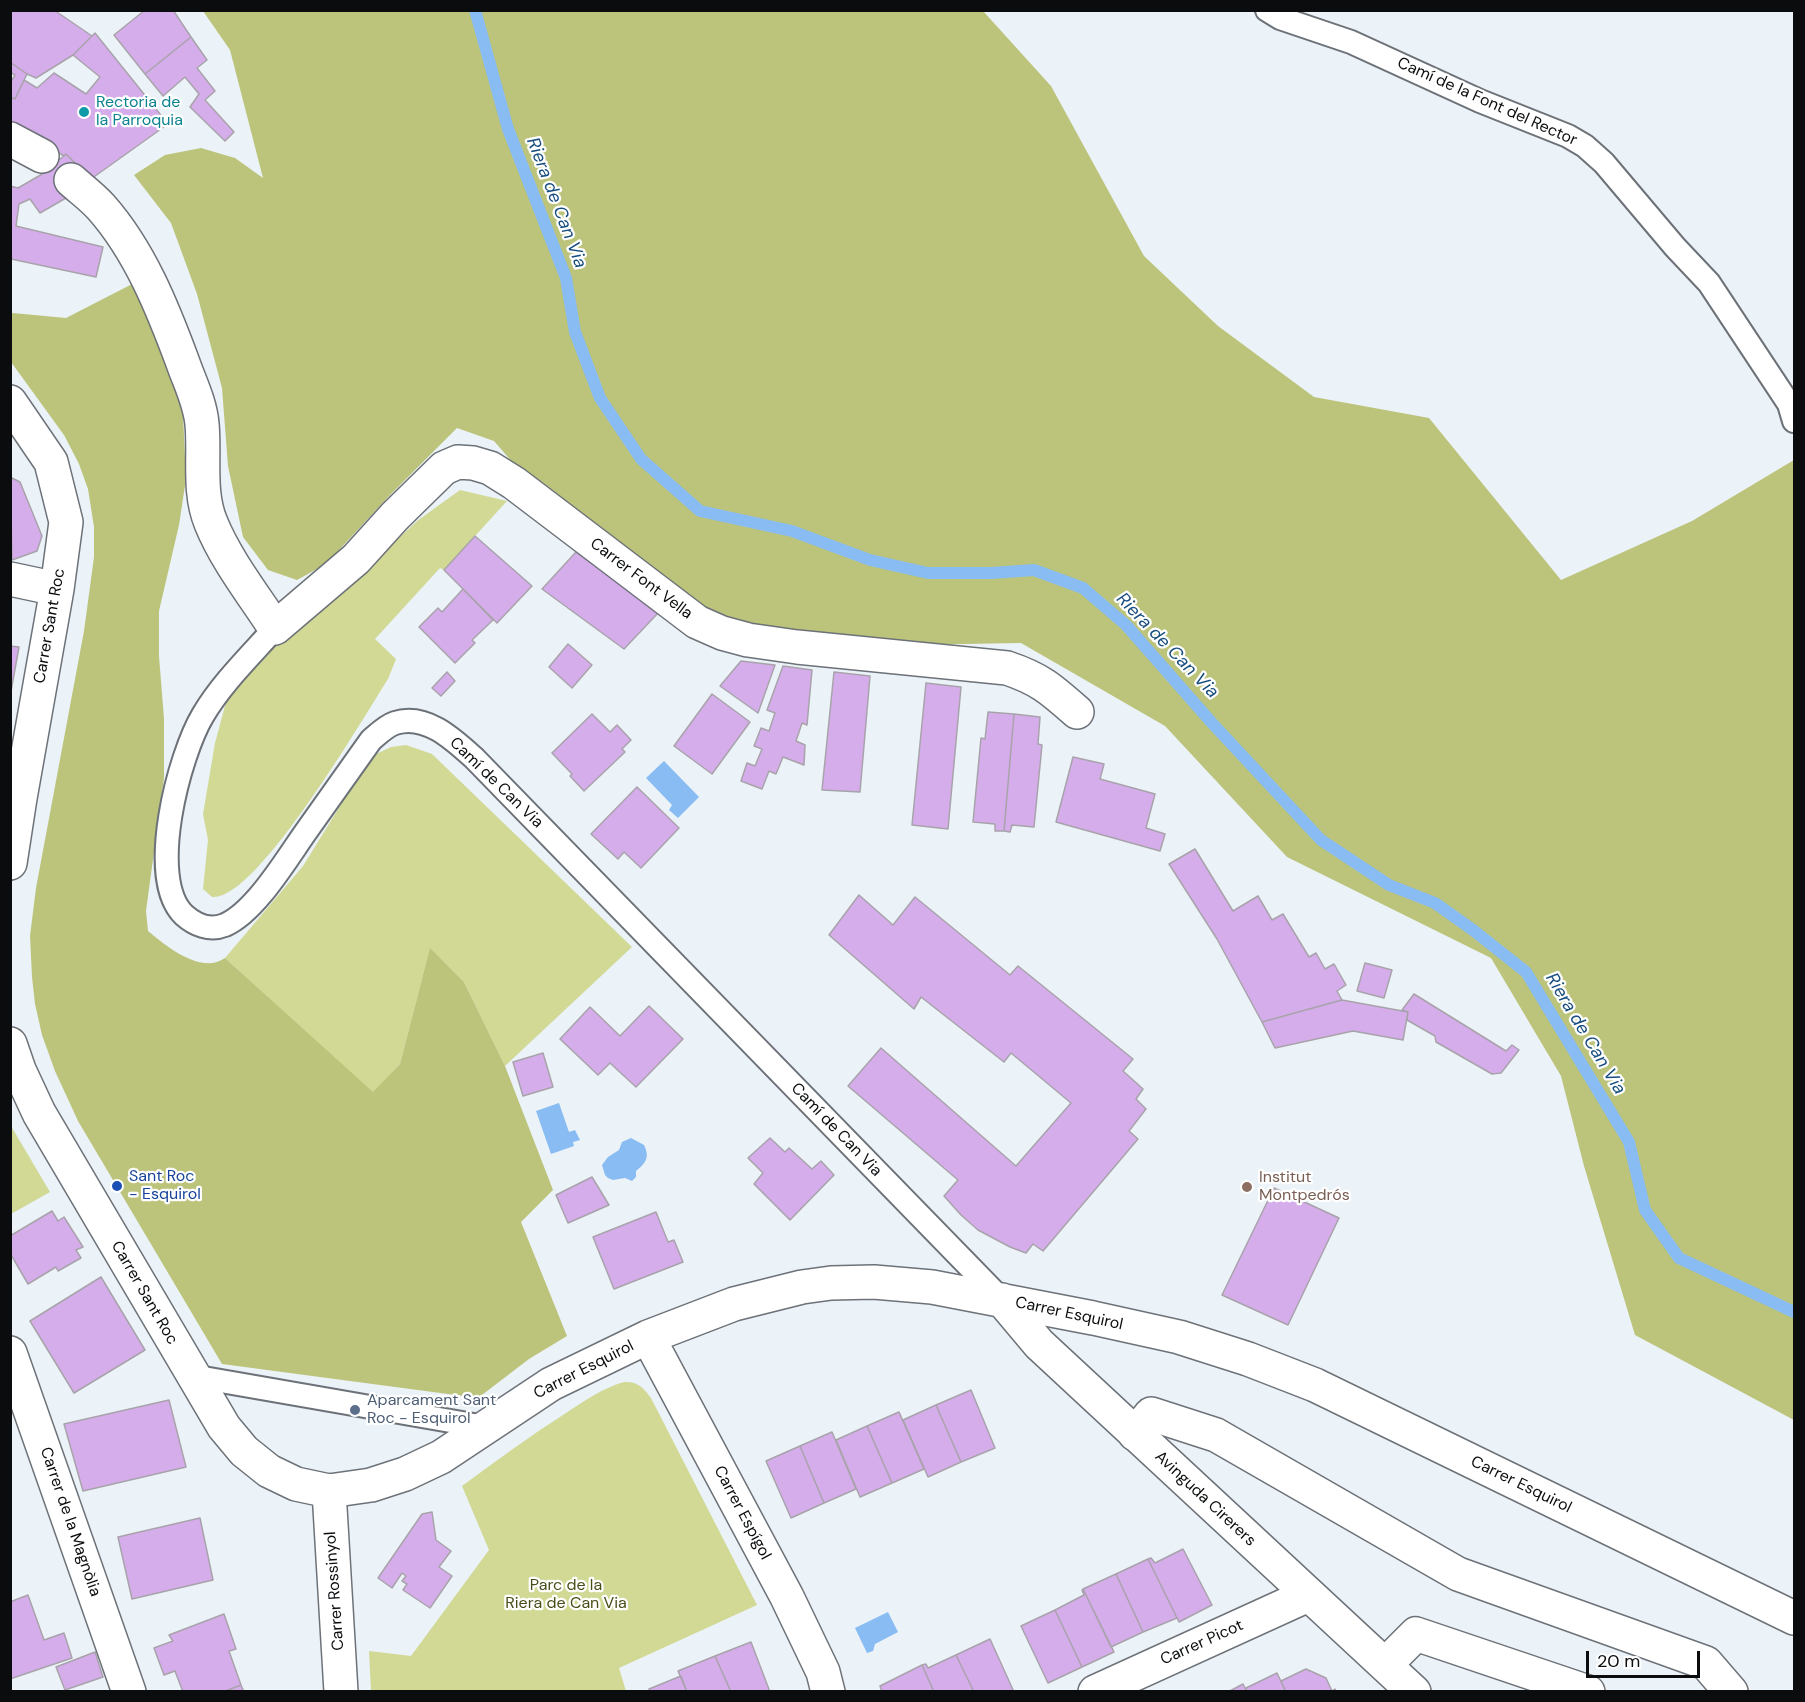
<!DOCTYPE html>
<html>
<head>
<meta charset="utf-8">
<style>
	body { margin:0 }
	#map { position:relative; width:1805px; height:1702px; overflow:hidden; background:#ebf2f8; font-family:"DM Sans",sans-serif }
	canvas { display:block }
	.frame { position:absolute; inset:0; border:12px solid #0a0c0e; pointer-events:none }
	.scale { position:absolute; left:1586px; top:1651px; width:114px; height:27px; box-sizing:border-box; border:3px solid #0a0c0e; border-top:0; padding-left:8px; font-size:18px; line-height:21px; white-space:nowrap; color:#0a0c0e; -webkit-text-stroke:4px #fff; paint-order:stroke }
</style>
</head>
<body>
<div id="map">
<canvas width="1805" height="1702"></canvas>
<div class="frame"></div>
<div class="scale">20 m</div>
</div>
<script>
const ctx = document.querySelector('canvas').getContext('2d');
ctx.lineJoin = 'round';
function fill(path, color) { ctx.fillStyle = color; ctx.fill(path, 'evenodd'); }
function stroke(path, color, width, dash) { ctx.strokeStyle = color; ctx.lineWidth = width; ctx.lineCap = dash ? 'butt' : 'round'; ctx.setLineDash(dash || []); ctx.stroke(path); }
function label(font, color, halo, rows, align = 'center') {
  ctx.font = font + ' "DM Sans",sans-serif'; ctx.lineWidth = 4.5; ctx.setLineDash([]); ctx.textBaseline = 'middle'; ctx.strokeStyle = halo; ctx.fillStyle = color; for (const [text, x, y, turn = 0] of rows) {
    ctx.save(); ctx.translate(x, y); ctx.rotate((+turn || 0) * Math.PI / 180); ctx.textAlign = isNaN(turn) ? turn : align; if (halo) ctx.strokeText(text, 0, 0); ctx.fillText(text, 0, 0); ctx.restore();
  }
}
fill(new Path2D(`
	M 460,490 L 507,501 L 444,570 L 440,568 L 375,639 L 396,659 L 388,679 C 363,718 256,902 212,897 L 203,889 L 208,840 L 203,814 L 215,743 L 226,702 L 236,675 L 351,583 L 417,521 Z
	M 406,745 L 432,754 L 632,947 L 505,1066 L 464,982 L 430,949 L 400,1064 L 373,1093 L 225,958 L 303,866 L 361,772 L 374,755 L 391,747 Z
	M 11,1126 L 50,1192 L 11,1214 L 10,1214 Z
	M 624,1382 C 637,1381 643,1387 651,1398 L 757,1605 L 619,1668 L 626,1691 L 371,1691 L 369,1651 L 411,1656 L 489,1550 L 462,1486 C 496,1461 530,1436 566,1413 C 584,1401 603,1388 624,1382 Z`), '#d1d995');
fill(new Path2D(`
	M 203,11 L 983,11 L 1051,86 L 1144,256 L 1218,326 L 1314,397 L 1429,418 L 1561,580 L 1692,521 L 1794,460 L 1794,1420 L 1635,1335 L 1584,1166 L 1561,1076 L 1491,958 L 1287,857 L 1165,726 L 1021,643 L 907,645 L 746,628 L 687,597 L 532,485 L 494,441 L 457,428 L 391,494 L 326,564 L 297,580 L 268,570 L 243,537 L 228,466 L 222,388 L 197,294 L 171,223 L 134,175 L 165,155 L 201,148 L 235,158 L 263,178 L 230,50 Z
	M 138,281 L 172,365 L 183,414 L 186,479 L 179,525 L 159,611 L 159,656 L 164,719 L 164,778 L 146,911 L 148,931 C 166,946 201,975 225,958 L 373,1092 L 400,1064 L 430,948 L 464,982 L 505,1066 L 553,1190 L 521,1222 L 567,1336 L 529,1359 L 478,1398 L 222,1364 L 78,1121 L 55,1071 L 42,1035 L 35,1004 L 32,977 L 30,936 L 36,888 L 84,631 L 94,557 L 94,527 L 88,489 L 79,464 L 64,435 L 11,362 L 10,314 L 13,313 L 66,318 Z`), '#bcc47b');
fill(new Path2D(`
	M 664,761 L 699,797 L 678,818 L 669,810 L 672,805 L 646,778 Z
	M 559,1103 L 569,1132 L 575,1130 L 580,1140 L 573,1142 L 574,1146 L 551,1154 L 536,1111 Z
	M 631,1138 L 644,1145 C 650,1157 646,1163 636,1171 L 636,1177 L 632,1181 L 625,1178 L 613,1180 L 608,1178 L 605,1175 L 602,1165 L 608,1157 L 619,1150 L 622,1142 Z
	M 888,1612 L 898,1632 L 875,1644 L 873,1651 L 867,1653 L 855,1628 Z`), '#88bcf2');
stroke(new Path2D(`
	M 475,10 L 508,129 L 566,278 L 575,332 L 600,398 L 641,459 L 700,511 L 792,531 L 870,560 L 928,573 L 992,573 L 1034,570 L 1083,588 L 1126,625 L 1212,723 L 1321,840 L 1389,885 L 1435,903 L 1473,930 L 1526,972 L 1629,1142 L 1645,1210 L 1679,1258 L 1794,1312`), '#88bcf2', 12);
const building = new Path2D(`
	M 10,10 L 54,10 L 92,36 L 73,55 L 36,78 L 27,74 L 10,62 Z
	M 145,10 L 173,10 L 191,37 L 145,74 L 114,35 Z
	M 95,33 L 168,124 L 91,179 L 66,154 L 64,156 L 10,124 L 10,97 L 15,99 L 24,80 L 37,88 L 54,73 L 86,94 L 100,77 L 73,55 Z
	M 191,37 L 207,60 L 197,68 L 215,91 L 205,100 L 234,132 L 225,141 L 190,107 L 199,94 L 185,77 L 163,96 L 145,74 Z
	M 10,62 L 27,74 L 15,99 L 10,97 L 10,79 L 12,80 L 15,75 L 10,72 Z
	M 66,154 L 76,164 L 54,183 L 66,198 L 40,213 L 30,199 L 19,204 L 16,226 L 103,247 L 96,277 L 11,259 L 10,262 L 10,186 L 18,188 L 44,173 Z
	M 10,477 L 20,482 L 42,536 L 37,551 L 12,560 Z
	M 475,536 L 532,586 L 497,623 L 444,570 Z
	M 576,552 L 659,612 L 624,649 L 542,589 Z
	M 463,589 L 493,620 L 472,640 L 475,643 L 455,663 L 419,627 L 438,608 L 442,612 Z
	M 568,644 L 592,665 L 572,688 L 549,667 Z
	M 10,646 L 19,647 L 10,697 Z
	M 741,661 L 775,665 L 758,713 L 720,686 Z
	M 783,666 L 812,670 L 807,725 L 802,723 L 796,741 L 805,745 L 804,765 L 783,757 L 776,774 L 769,771 L 762,789 L 741,781 L 747,763 L 755,766 L 762,749 L 754,746 L 761,728 L 769,731 L 775,713 L 767,710 Z
	M 447,672 L 455,681 L 441,696 L 432,688 Z
	M 834,672 L 870,676 L 860,792 L 822,790 Z
	M 926,683 L 961,687 L 948,829 L 912,825 Z
	M 712,694 L 750,722 L 712,774 L 674,746 Z
	M 988,712 L 1014,714 L 1004,831 L 995,831 L 995,824 L 973,822 L 981,738 L 985,739 Z
	M 592,714 L 610,732 L 617,725 L 631,740 L 622,749 L 625,752 L 584,791 L 570,776 L 572,774 L 552,753 Z
	M 1014,714 L 1040,717 L 1038,744 L 1042,745 L 1034,827 L 1012,825 L 1010,832 L 1004,831 Z
	M 1073,757 L 1104,764 L 1100,779 L 1155,794 L 1146,828 L 1165,834 L 1160,851 L 1056,822 Z
	M 637,787 L 679,828 L 641,868 L 624,852 L 618,859 L 591,834 Z
	M 1195,849 L 1233,911 L 1258,896 L 1272,920 L 1283,914 L 1309,957 L 1316,953 L 1325,969 L 1334,964 L 1346,985 L 1337,991 L 1342,1000 L 1262,1022 L 1217,939 L 1169,864 Z
	M 859,895 L 893,925 L 915,897 L 1010,975 L 1018,966 L 1133,1059 L 1123,1071 L 1143,1089 L 1136,1099 L 1146,1109 L 1129,1131 L 1138,1139 L 1043,1251 L 1033,1244 L 1026,1253 L 1010,1247 L 978,1230 L 961,1215 L 944,1196 L 958,1180 L 848,1086 L 881,1048 L 1016,1166 L 1071,1103 L 1011,1053 L 1004,1062 L 921,997 L 914,1009 L 829,935 Z
	M 1365,963 L 1392,970 L 1384,998 L 1357,991 Z
	M 1414,994 L 1506,1051 L 1512,1045 L 1519,1050 L 1501,1073 L 1492,1074 L 1436,1042 L 1435,1036 L 1407,1020 L 1408,1012 L 1402,1010 Z
	M 1342,1000 L 1408,1012 L 1403,1040 L 1353,1031 L 1275,1048 L 1262,1022 Z
	M 649,1006 L 683,1039 L 636,1087 L 610,1063 L 598,1075 L 560,1039 L 590,1007 L 620,1036 Z
	M 543,1053 L 553,1087 L 523,1096 L 513,1062 Z
	M 770,1138 L 785,1152 L 789,1148 L 812,1169 L 821,1161 L 834,1175 L 790,1220 L 754,1184 L 763,1173 L 748,1158 Z
	M 592,1177 L 609,1205 L 568,1223 L 556,1195 Z
	M 1274,1188 L 1339,1218 L 1288,1325 L 1222,1295 Z
	M 52,1211 L 58,1221 L 64,1217 L 83,1247 L 76,1250 L 81,1258 L 58,1271 L 56,1267 L 28,1284 L 10,1253 L 10,1236 Z
	M 656,1212 L 668,1242 L 674,1240 L 683,1262 L 614,1289 L 593,1237 Z
	M 101,1277 L 145,1350 L 74,1393 L 30,1321 Z
	M 971,1390 L 995,1448 L 961,1462 L 936,1405 Z
	M 169,1400 L 186,1467 L 83,1491 L 64,1424 Z
	M 936,1405 L 961,1462 L 928,1477 L 903,1420 Z
	M 899,1412 L 924,1469 L 892,1483 L 867,1426 Z
	M 867,1426 L 892,1483 L 860,1497 L 836,1440 Z
	M 832,1432 L 856,1489 L 824,1503 L 800,1446 Z
	M 800,1446 L 824,1503 L 791,1518 L 766,1461 Z
	M 432,1512 L 436,1540 L 451,1551 L 439,1567 L 452,1576 L 430,1608 L 403,1590 L 407,1584 L 402,1581 L 406,1576 L 402,1573 L 392,1588 L 378,1578 L 422,1514 Z
	M 200,1518 L 213,1580 L 132,1599 L 118,1537 Z
	M 1183,1549 L 1212,1605 L 1179,1622 L 1148,1559 L 1151,1558 L 1155,1563 Z
	M 1148,1559 L 1177,1618 L 1143,1632 L 1116,1574 Z
	M 1116,1574 L 1143,1632 L 1111,1647 L 1083,1589 Z
	M 1083,1589 L 1114,1652 L 1082,1667 L 1055,1610 L 1084,1595 L 1082,1590 Z
	M 28,1595 L 44,1640 L 64,1633 L 72,1658 L 10,1679 L 10,1602 Z
	M 1055,1610 L 1082,1667 L 1048,1683 L 1021,1626 Z
	M 224,1614 L 236,1649 L 229,1651 L 241,1685 L 223,1692 L 183,1692 L 175,1671 L 164,1675 L 154,1648 L 173,1641 L 169,1635 Z
	M 990,1639 L 1014,1692 L 974,1692 L 956,1655 Z
	M 751,1642 L 770,1692 L 731,1692 L 715,1656 Z
	M 95,1652 L 103,1677 L 65,1690 L 56,1667 Z
	M 956,1655 L 974,1692 L 934,1692 L 922,1665 L 926,1664 L 928,1668 Z
	M 715,1656 L 731,1692 L 687,1692 L 678,1671 Z
	M 922,1665 L 934,1692 L 882,1692 L 880,1686 Z
	M 1306,1669 L 1326,1678 L 1332,1691 L 1335,1689 L 1336,1692 L 1286,1692 L 1281,1681 Z
	M 1277,1673 L 1286,1692 L 1247,1692 L 1246,1688 Z
	M 681,1676 L 687,1692 L 650,1692 L 649,1689 Z
	M 1243,1684 L 1247,1692 L 1228,1692 Z
	M 241,1685 L 244,1692 L 223,1692 Z`);
fill(building, '#d6adeb');
stroke(building, '#a8a3ab', 1.5);
const service = new Path2D(`
	M 1267,10 L 1280,18 L 1351,42 L 1480,101 L 1568,136 L 1585,146 L 1604,163 L 1675,247 L 1709,283 L 1789,404 L 1794,421
	M 275,628 C 250,656 222,683 203,715 C 179,755 146,879 184,915 C 195,925 210,931 225,925 C 255,912 286,860 305,833 C 327,802 349,771 371,740 C 378,734 386,726 395,723 C 426,713 454,740 475,759 L 1002,1300
	M 192,1376 L 485,1427`);
const pedestrian = new Path2D(`
	M 1135,1434 L 1151,1414 L 1216,1435 L 1458,1574 L 1706,1663 L 1731,1692
	M 1386,1664 L 1416,1634 L 1588,1692`);
const minor = new Path2D(`
	M 10,139 L 42,156
	M 71,180 C 81,189 92,197 101,207 C 140,251 163,309 183,363 C 190,383 200,402 202,424 C 205,456 198,492 211,523 C 226,560 253,594 275,628 L 356,559 L 395,516 L 444,468 L 458,462 L 473,463 L 490,468 L 514,483 L 697,622 L 722,633 L 748,640 L 797,647 L 1007,668 C 1040,679 1051,689 1077,712
	M 10,402 L 51,462 L 66,522 L 57,589 L 20,798 L 10,863
	M 10,579 L 57,589
	M 10,1044 L 19,1070 L 39,1113 L 224,1427 L 244,1451 L 269,1471 L 296,1484 L 329,1491 L 371,1485 L 405,1474 L 441,1457 L 551,1384 L 648,1337 L 734,1304 L 802,1287 L 831,1283 L 874,1282 L 932,1287 L 1093,1318 L 1179,1337 L 1248,1359 L 1315,1385 L 1794,1618
	M 1002,1300 L 1039,1344 L 1414,1692
	M 648,1337 L 787,1597 L 823,1672 L 828,1692
	M 10,1353 L 129,1692
	M 329,1491 L 341,1692
	M 1095,1692 L 1308,1595`);
stroke(service, '#6c7278', 26);
stroke(pedestrian, '#6c7278', 36);
stroke(minor, '#6c7278', 36);
stroke(service, '#fff', 22);
stroke(pedestrian, '#fff', 33);
stroke(minor, '#fff', 33);
for (const [x, y, r, color] of [
	[84,112,6,"#0f9aa8"],
	[117,1186,6,"#1a4fb4"],
	[1247,1187,6,"#8d6e63"],
	[355,1410,6,"#5c6f8a"]
]) { const dot = new Path2D(); dot.arc(x, y, r, 0, 2 * Math.PI); ctx.fillStyle = color; ctx.fill(dot); stroke(dot, '#fff', 2); }
label('16px', '#0a0c0e', '#fff', [
	["Camí de la Font del Rector",1487,102,24],
	["Carrer Font Vella",641,579,37],
	["Carrer Sant Roc",50,626,-80],
	["Camí de Can Via",496,783,44],
	["Camí de Can Via",836,1130,46],
	["Carrer Sant Roc",144,1293,60],
	["Carrer Esquirol",1069,1314,12],
	["Carrer Esquirol",584,1370,-27],
	["Carrer Esquirol",1521,1485,26],
	["Avinguda Cirerers",1205,1499,43],
	["Carrer Espígol",742,1513,62],
	["Carrer de la Magnòlia",70,1522,71],
	["Carrer Rossinyol",335,1591,-94],
	["Carrer Picot",1202,1643,-24]
]);
label('16px', '#0d838f', '#fff', [
	["Rectoria de",96,103],
	["la Parroquia",96,121]
], 'left');
label('16px', '#164399', '#fff', [
	["Sant Roc",129,1177],
	["- Esquirol",129,1195]
], 'left');
label('16px', '#785e54', '#fff', [
	["Institut",1259,1178],
	["Montpedrós",1259,1196]
], 'left');
label('16px', '#4e5e75', '#fff', [
	["Aparcament Sant",367,1401],
	["Roc - Esquirol",367,1419]
], 'left');
label('16px', '#494d17', '#fff', [
	["Parc de la",566,1586],
	["Riera de Can Via",566,1604]
]);
label('italic 18px', '#174d7f', '#fff', [
	["Riera de Can Via",556,203,69],
	["Riera de Can Via",1167,646,46],
	["Riera de Can Via",1585,1034,59]
]);
</script>
</body>
</html>
